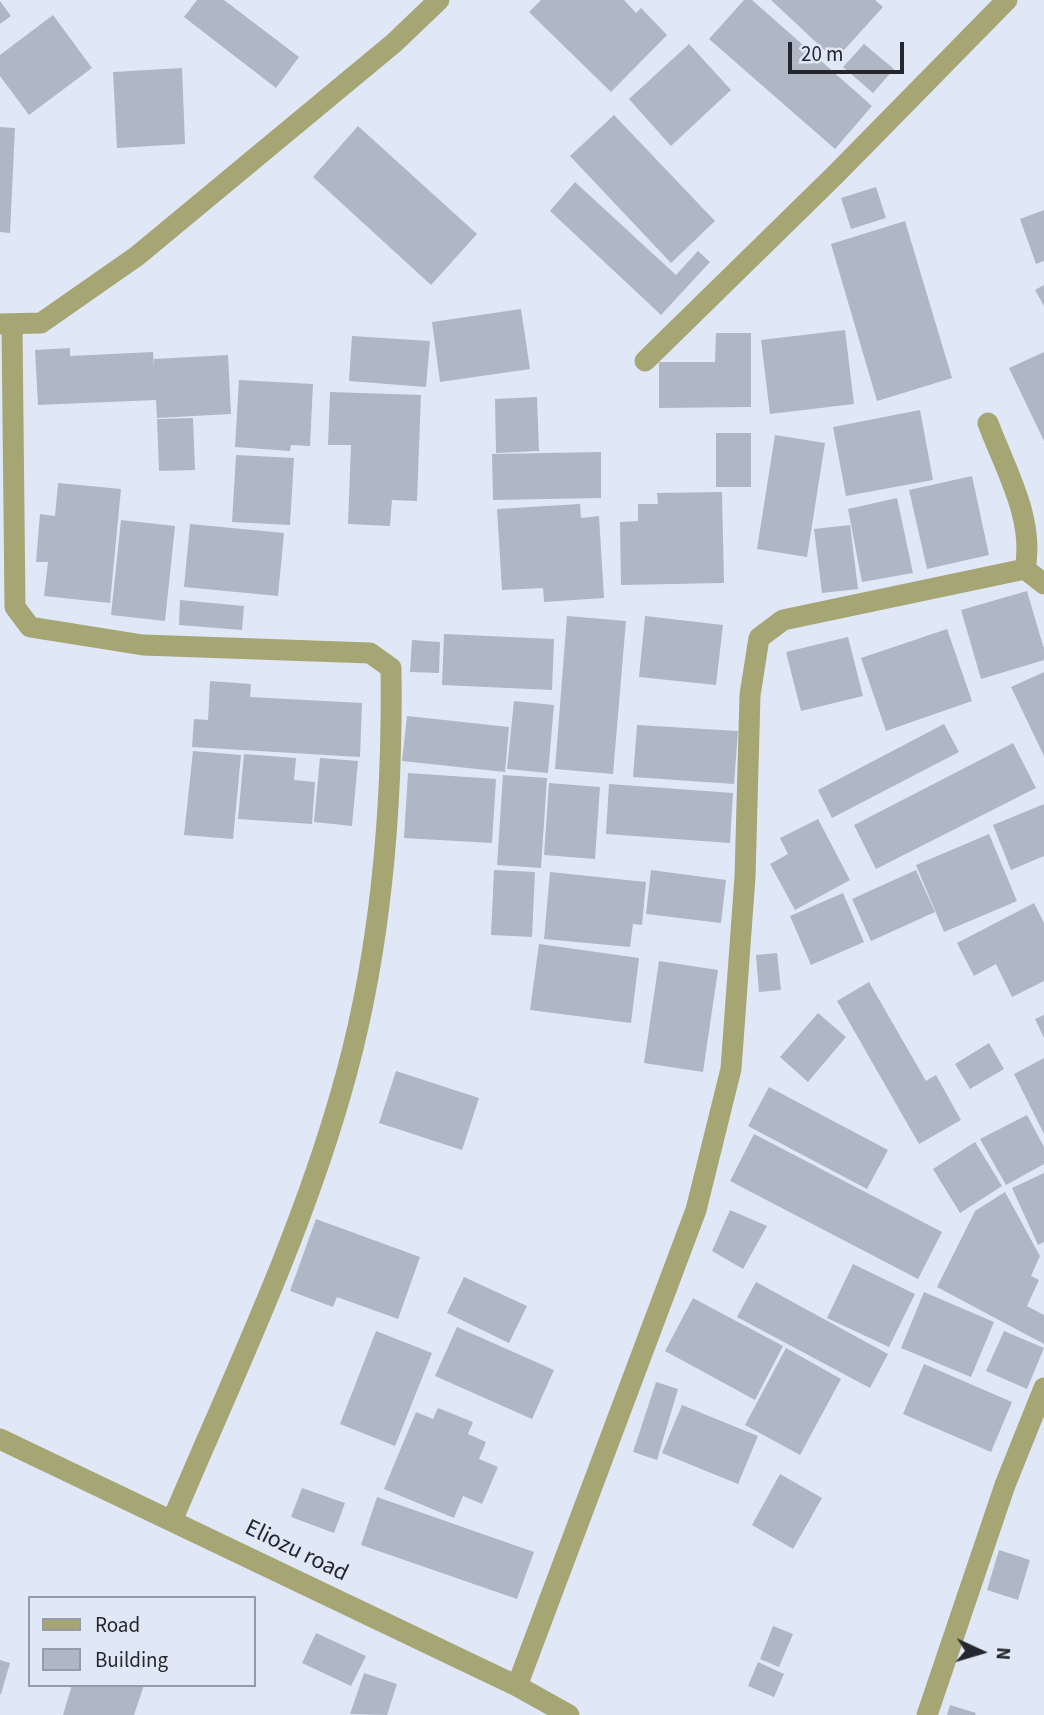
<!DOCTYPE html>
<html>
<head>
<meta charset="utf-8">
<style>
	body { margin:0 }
	#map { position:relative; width:1044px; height:1715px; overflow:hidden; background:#e0e8f8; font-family:"Source Sans 3",sans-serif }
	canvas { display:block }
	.legend { position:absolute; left:28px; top:1596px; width:228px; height:91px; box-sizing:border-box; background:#e0e8f8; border:2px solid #959ba7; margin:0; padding:9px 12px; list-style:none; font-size:21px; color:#24272d }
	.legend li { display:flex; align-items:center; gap:14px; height:35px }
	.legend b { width:35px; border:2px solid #959ba7 }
	.north { position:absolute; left:946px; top:1617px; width:70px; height:70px; -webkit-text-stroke:5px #e0e8f8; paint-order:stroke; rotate:94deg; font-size:19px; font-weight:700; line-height:28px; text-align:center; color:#24272d }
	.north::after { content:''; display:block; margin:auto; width:24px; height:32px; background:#24272d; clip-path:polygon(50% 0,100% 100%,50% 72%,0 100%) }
	.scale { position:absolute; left:788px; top:42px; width:116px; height:32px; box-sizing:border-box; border:4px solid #24272d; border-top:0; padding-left:9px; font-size:21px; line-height:24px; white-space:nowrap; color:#24272d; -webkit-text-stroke:5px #e0e8f8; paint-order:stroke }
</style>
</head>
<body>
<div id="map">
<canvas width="1044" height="1715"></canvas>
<ul class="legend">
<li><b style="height:9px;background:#a6a674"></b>Road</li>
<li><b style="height:19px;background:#afb6c5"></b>Building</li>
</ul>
<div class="north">N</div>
<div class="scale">20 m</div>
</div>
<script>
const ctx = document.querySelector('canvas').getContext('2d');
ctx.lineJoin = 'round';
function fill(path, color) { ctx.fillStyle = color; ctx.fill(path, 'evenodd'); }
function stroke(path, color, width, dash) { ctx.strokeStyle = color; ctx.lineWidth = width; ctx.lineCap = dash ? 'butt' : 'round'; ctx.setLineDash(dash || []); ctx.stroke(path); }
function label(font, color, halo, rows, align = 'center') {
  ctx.font = font + ' "Source Sans 3",sans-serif'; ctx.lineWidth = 7; ctx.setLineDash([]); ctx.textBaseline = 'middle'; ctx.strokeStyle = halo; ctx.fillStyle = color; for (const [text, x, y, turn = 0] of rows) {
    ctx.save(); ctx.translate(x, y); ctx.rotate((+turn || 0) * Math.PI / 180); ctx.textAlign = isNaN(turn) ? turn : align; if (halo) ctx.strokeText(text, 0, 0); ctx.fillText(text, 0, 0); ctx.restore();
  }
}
fill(new Path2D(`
	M 197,0 L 224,0 L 299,57 L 276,88 L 184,17 Z
	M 541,0 L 624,0 L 636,13 L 641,8 L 667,35 L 611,92 L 529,12 Z
	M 744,0 L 752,0 L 872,106 L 835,149 L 709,39 Z
	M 771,0 L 875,0 L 883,7 L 835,60 Z
	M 0,1 L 11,16 L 0,24 Z
	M 53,15 L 92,68 L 29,115 L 0,76 L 0,55 Z
	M 689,44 L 731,90 L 671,146 L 629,99 Z
	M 864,44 L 894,69 L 873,93 L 843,67 Z
	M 182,68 L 185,144 L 117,148 L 113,72 Z
	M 614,115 L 715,221 L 671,263 L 570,156 Z
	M 358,126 L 477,234 L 431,285 L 313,177 Z
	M 0,127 L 15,128 L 10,233 L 0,232 Z
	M 575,182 L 676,275 L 698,251 L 710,262 L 661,315 L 550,211 Z
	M 876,187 L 886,218 L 851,229 L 841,198 Z
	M 1044,210 L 1044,261 L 1036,264 L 1020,219 Z
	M 905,221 L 952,378 L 877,401 L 831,244 Z
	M 1044,285 L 1044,306 L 1035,290 Z
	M 521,309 L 530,369 L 440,382 L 432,322 Z
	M 845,330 L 854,404 L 770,414 L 761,340 Z
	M 716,333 L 751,333 L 751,407 L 659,408 L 659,362 L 715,362 Z
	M 352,336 L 430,341 L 426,387 L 349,381 Z
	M 70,348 L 70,356 L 153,352 L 154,368 L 154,359 L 228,355 L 231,414 L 157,418 L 156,400 L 38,405 L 35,350 Z
	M 1044,352 L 1044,441 L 1009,368 Z
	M 239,380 L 313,384 L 310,446 L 291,445 L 290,451 L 235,447 Z
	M 330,392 L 421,395 L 417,501 L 392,500 L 390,526 L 348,524 L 351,445 L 328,445 Z
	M 537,397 L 539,451 L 496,453 L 495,399 Z
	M 920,410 L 933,480 L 846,496 L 833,427 Z
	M 193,418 L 195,470 L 159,471 L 157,419 Z
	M 716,433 L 751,433 L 751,487 L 716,487 Z
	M 775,435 L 825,443 L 807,557 L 757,549 Z
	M 601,452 L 601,498 L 493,500 L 492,454 Z
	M 236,455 L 294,458 L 290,525 L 232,522 Z
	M 972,476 L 989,555 L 927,569 L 909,490 Z
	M 58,483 L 121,489 L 110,603 L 44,596 L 48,562 L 36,562 L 40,514 L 55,516 Z
	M 722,492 L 724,583 L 621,585 L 620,522 L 638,521 L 638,504 L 658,504 L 657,493 Z
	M 897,498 L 913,573 L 862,582 L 848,509 Z
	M 580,504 L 581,518 L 599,516 L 604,598 L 544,602 L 543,588 L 502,590 L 497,509 Z
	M 121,520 L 175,526 L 165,621 L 111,615 Z
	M 190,524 L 284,533 L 278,596 L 184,587 Z
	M 850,525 L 858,589 L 822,593 L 814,529 Z
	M 1027,591 L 1044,649 L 1044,660 L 981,679 L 961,610 Z
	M 180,600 L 244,606 L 242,630 L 179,625 Z
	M 567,616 L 626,621 L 613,774 L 555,769 Z
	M 645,616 L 723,625 L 716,685 L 639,677 Z
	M 947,629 L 972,701 L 886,731 L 861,658 Z
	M 444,634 L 554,639 L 552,690 L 442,685 Z
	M 848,637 L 863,696 L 801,711 L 786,652 Z
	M 412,640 L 440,642 L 439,673 L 410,672 Z
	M 1044,672 L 1044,756 L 1011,687 Z
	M 210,681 L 251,684 L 250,697 L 362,703 L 360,757 L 192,747 L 194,719 L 208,720 Z
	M 514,701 L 554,705 L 548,773 L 507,769 Z
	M 407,716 L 509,727 L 505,772 L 402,761 Z
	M 944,724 L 959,752 L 832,818 L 818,790 Z
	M 637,725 L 738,731 L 734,784 L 633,777 Z
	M 1013,743 L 1036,788 L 876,869 L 854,825 Z
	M 193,751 L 241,755 L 233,839 L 184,835 Z
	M 244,754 L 296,758 L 294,780 L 315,782 L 312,824 L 238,819 Z
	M 320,758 L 358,761 L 352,826 L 314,822 Z
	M 408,773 L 496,779 L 492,843 L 404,838 Z
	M 503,775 L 547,778 L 541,868 L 497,865 Z
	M 549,783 L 600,787 L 595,859 L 544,855 Z
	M 609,784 L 733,793 L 730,843 L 606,834 Z
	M 1044,804 L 1044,856 L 1011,870 L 993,825 Z
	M 818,819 L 850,880 L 795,910 L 770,864 L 788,854 L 780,838 Z
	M 989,834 L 1017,901 L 944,932 L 916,865 Z
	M 494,870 L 535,872 L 532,937 L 491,935 Z
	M 651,870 L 726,880 L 721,923 L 646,914 Z
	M 916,870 L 935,912 L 871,941 L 852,899 Z
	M 550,872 L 646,882 L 642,925 L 633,924 L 630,947 L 544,939 Z
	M 843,893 L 864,942 L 811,965 L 790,916 Z
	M 1034,903 L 1044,923 L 1044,981 L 1012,997 L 996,964 L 974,976 L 957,943 Z
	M 539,944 L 639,958 L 631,1023 L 530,1010 Z
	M 777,953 L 781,990 L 759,992 L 756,955 Z
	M 659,961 L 718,970 L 703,1072 L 644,1063 Z
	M 869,982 L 926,1081 L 936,1075 L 961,1120 L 919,1144 L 837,1001 Z
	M 818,1013 L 846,1037 L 808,1082 L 780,1057 Z
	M 1044,1015 L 1044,1038 L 1035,1019 Z
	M 989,1043 L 1004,1069 L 970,1089 L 955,1064 Z
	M 1044,1058 L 1044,1134 L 1014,1074 Z
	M 396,1071 L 479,1098 L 462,1150 L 379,1123 Z
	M 769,1087 L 888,1150 L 867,1189 L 748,1126 Z
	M 1027,1115 L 1044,1147 L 1044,1164 L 1006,1185 L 980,1139 Z
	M 754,1134 L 942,1232 L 918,1279 L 730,1181 Z
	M 975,1142 L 1002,1186 L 960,1213 L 933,1169 Z
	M 1044,1173 L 1044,1242 L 1038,1245 L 1012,1188 Z
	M 1005,1192 L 1040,1256 L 1031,1276 L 1039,1280 L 1027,1306 L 1044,1315 L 1044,1344 L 937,1287 L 975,1211 Z
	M 730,1210 L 767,1226 L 743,1269 L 712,1251 Z
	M 316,1219 L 420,1257 L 398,1319 L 337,1297 L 333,1307 L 290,1291 Z
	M 853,1264 L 915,1294 L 889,1347 L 827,1318 Z
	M 464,1277 L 527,1306 L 509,1343 L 447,1313 Z
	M 756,1282 L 888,1354 L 870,1388 L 737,1317 Z
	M 924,1292 L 994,1322 L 971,1377 L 901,1348 Z
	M 693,1298 L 783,1346 L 755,1400 L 665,1351 Z
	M 457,1327 L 554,1370 L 532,1419 L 435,1376 Z
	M 376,1331 L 432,1353 L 395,1446 L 340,1424 Z
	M 1004,1331 L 1044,1348 L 1027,1389 L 986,1371 Z
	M 786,1348 L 841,1379 L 800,1455 L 745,1425 Z
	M 924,1364 L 1012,1402 L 991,1452 L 903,1414 Z
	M 656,1382 L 678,1389 L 657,1460 L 633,1452 Z
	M 682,1405 L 758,1436 L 738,1484 L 662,1453 Z
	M 438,1408 L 473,1422 L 468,1434 L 486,1442 L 479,1459 L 498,1467 L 482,1504 L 463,1496 L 454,1518 L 384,1489 L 416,1412 L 433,1419 Z
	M 780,1474 L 822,1498 L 793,1549 L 752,1525 Z
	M 302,1488 L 345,1503 L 334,1533 L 291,1517 Z
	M 377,1497 L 534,1552 L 517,1599 L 361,1545 Z
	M 999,1550 L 1030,1560 L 1018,1600 L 987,1590 Z
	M 773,1626 L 793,1634 L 779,1667 L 760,1659 Z
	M 316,1633 L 366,1656 L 351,1686 L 302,1663 Z
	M 0,1660 L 10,1663 L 1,1694 L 0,1694 Z
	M 758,1662 L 784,1674 L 774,1697 L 748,1686 Z
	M 364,1673 L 397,1684 L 387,1715 L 350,1714 Z
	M 72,1685 L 144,1685 L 134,1715 L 63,1715 Z
	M 950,1705 L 976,1713 L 975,1715 L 947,1715 Z`), '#afb6c5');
stroke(new Path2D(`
	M 0,324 L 41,323 L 137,256 L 394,43 L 439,0
	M 12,324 L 15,607 L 30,627 L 143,645 L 370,653 L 391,668 C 393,810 381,956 341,1093 C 299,1240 231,1381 172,1521
	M 645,361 L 836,174 L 1007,0
	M 988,423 C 1005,469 1035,519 1025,569
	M 0,1439 L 517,1686 L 569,1715
	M 517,1686 L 696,1210 L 731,1069 L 745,877 L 750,695 L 759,638 L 783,620 L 1025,569 L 1044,584
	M 927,1715 L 1005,1485 L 1044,1388`), '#a6a674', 21);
label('24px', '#24272d', '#e0e8f8', [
	["Eliozu road",296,1552,26]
]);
</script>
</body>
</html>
